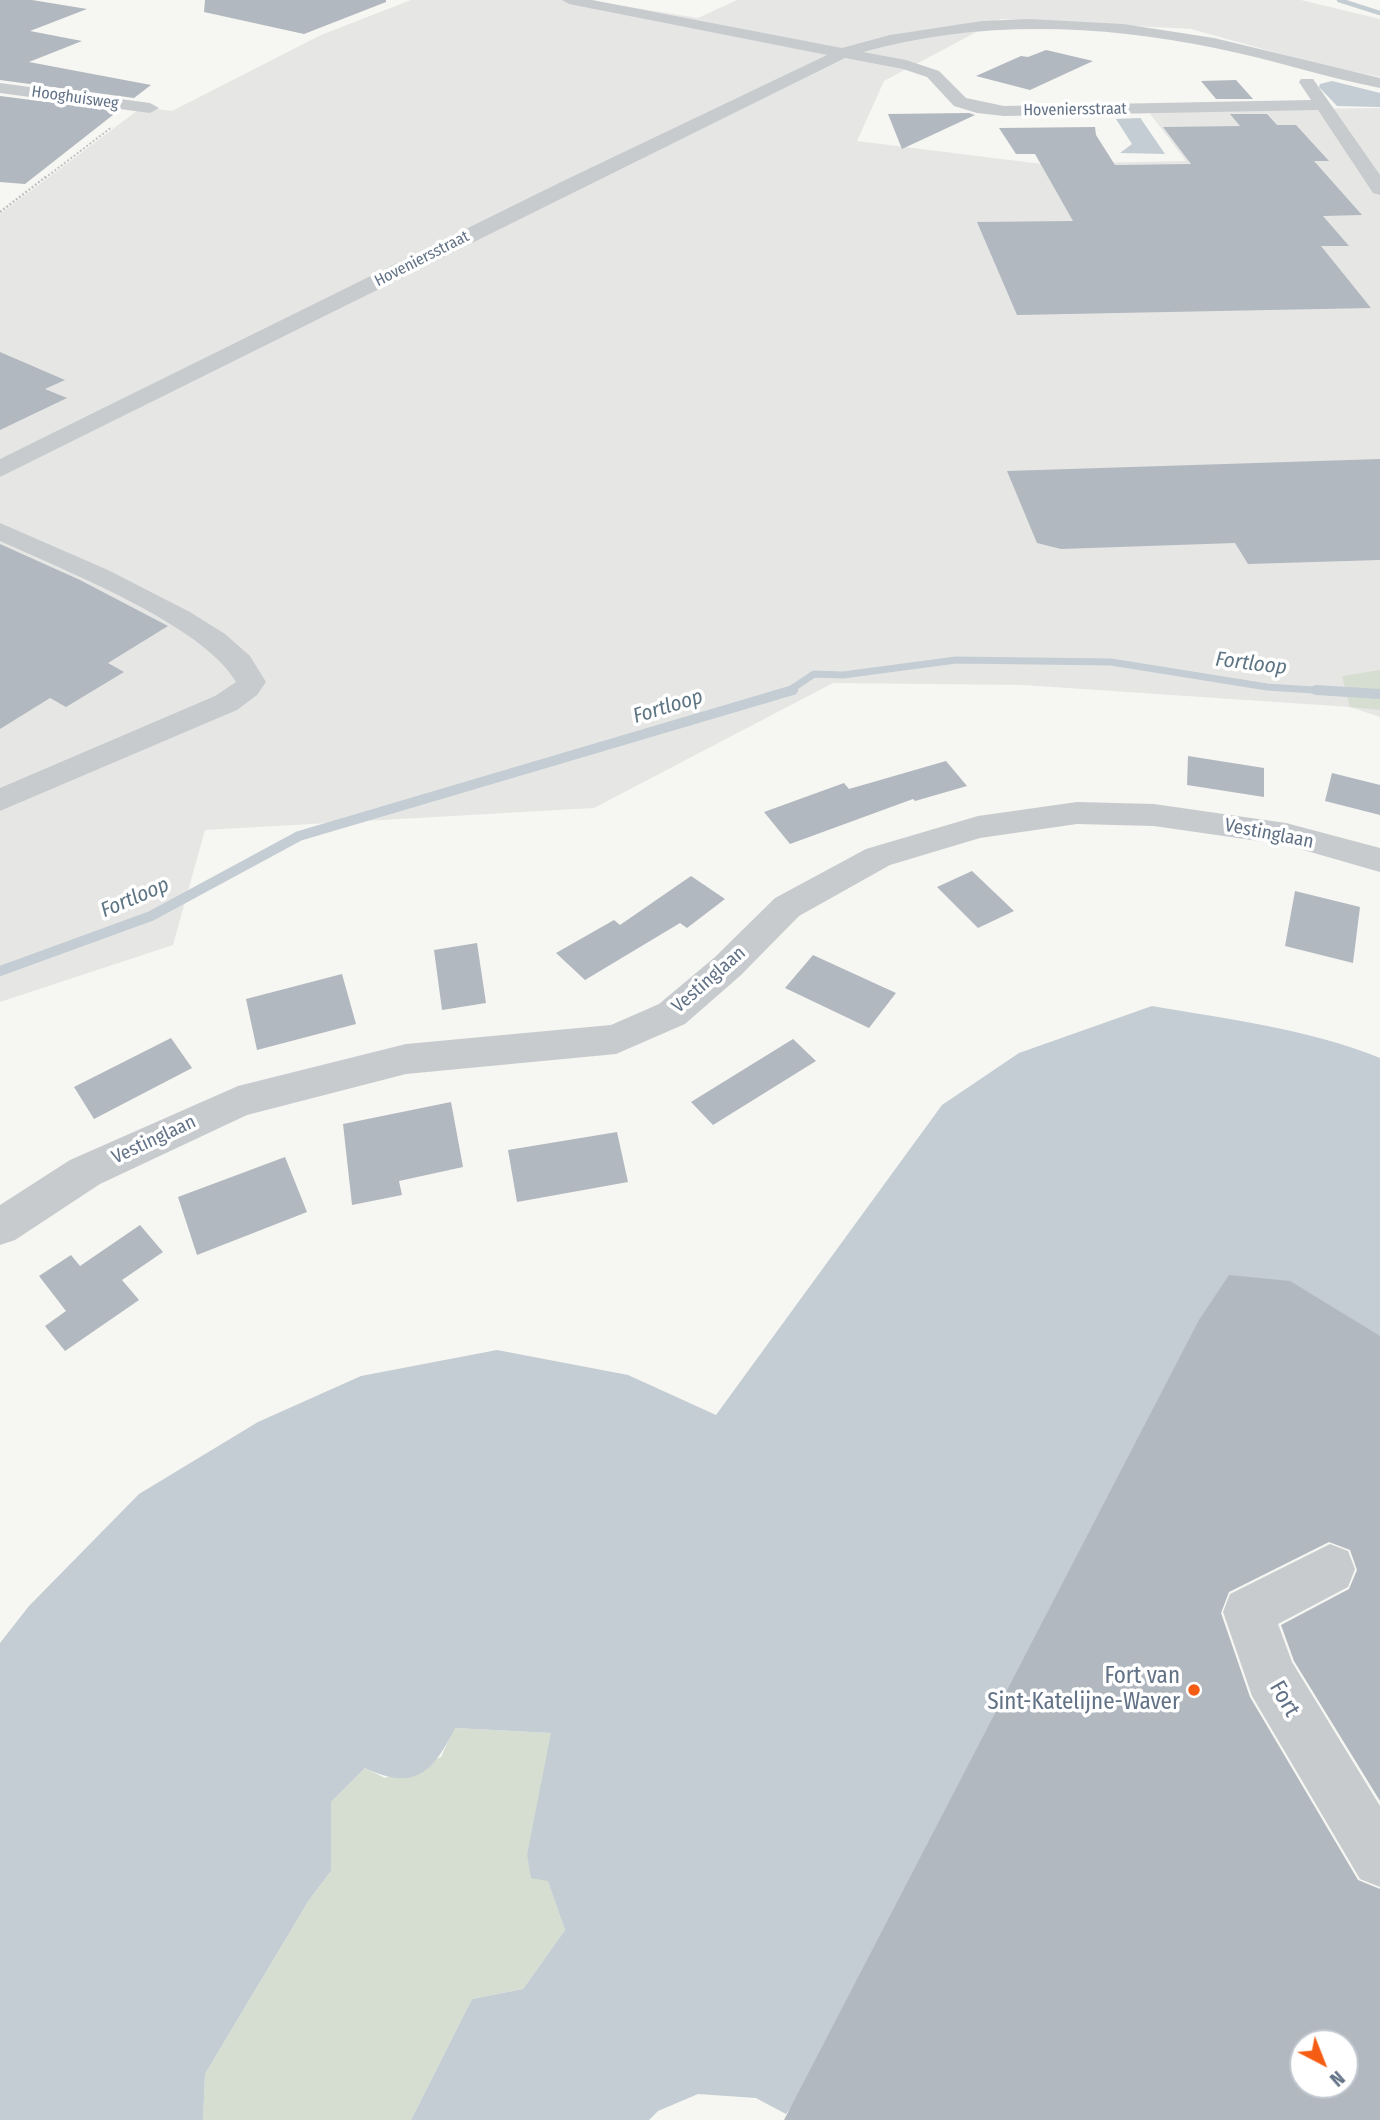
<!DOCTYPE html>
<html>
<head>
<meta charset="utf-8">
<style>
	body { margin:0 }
	#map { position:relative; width:1380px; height:2120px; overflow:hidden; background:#f6f6f2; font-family:"Fira Sans Condensed",sans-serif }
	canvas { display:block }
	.north { position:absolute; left:1289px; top:2029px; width:70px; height:70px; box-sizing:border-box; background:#fff; border:2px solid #c0c7cf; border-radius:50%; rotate:138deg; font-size:19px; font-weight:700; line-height:28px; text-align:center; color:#627286 }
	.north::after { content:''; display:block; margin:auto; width:24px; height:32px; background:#f45d13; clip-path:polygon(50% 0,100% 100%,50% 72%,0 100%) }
</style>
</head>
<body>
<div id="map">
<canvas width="1380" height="2120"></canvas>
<div class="north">N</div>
</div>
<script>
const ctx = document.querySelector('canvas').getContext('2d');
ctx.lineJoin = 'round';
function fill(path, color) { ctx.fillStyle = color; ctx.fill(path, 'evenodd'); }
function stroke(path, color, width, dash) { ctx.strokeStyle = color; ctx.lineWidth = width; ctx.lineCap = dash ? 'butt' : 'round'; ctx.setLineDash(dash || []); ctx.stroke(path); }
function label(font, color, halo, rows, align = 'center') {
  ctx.font = font + ' "Fira Sans Condensed",sans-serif'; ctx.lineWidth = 7; ctx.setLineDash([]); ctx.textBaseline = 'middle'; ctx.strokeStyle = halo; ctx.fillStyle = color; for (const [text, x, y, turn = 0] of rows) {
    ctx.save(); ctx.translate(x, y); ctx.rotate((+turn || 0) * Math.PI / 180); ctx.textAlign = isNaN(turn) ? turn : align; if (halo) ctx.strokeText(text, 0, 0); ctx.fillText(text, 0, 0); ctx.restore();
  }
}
fill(new Path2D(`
	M 411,0 L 586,0 L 698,18 L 737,0 L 1301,0 L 1380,19 L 1380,77 L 1317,64 L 1191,29 L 1001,19 L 884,81 L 857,141 L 1042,164 L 1186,161 L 1148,111 L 1380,108 L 1380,717 L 1350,707 L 1023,685 L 833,683 L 594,808 L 205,830 L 173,945 L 0,1002 L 0,214 L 142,107 L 172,111 L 321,35 Z`), '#e6e7e5');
fill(new Path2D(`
	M 1380,670 L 1380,710 L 1350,707 L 1342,676 Z
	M 454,1728 L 552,1733 L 527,1854 L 548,1880 L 565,1930 L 523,1989 L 472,1999 L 411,2120 L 203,2120 L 205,2074 L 309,1900 L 331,1871 L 331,1802 L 365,1768 L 385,1778 L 441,1757 Z`), '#d6ded2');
fill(new Path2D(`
	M 1332,81 L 1380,93 L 1380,107 L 1337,106 L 1319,87 L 1320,84 Z
	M 1141,118 L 1141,119 L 1165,154 L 1120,153 L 1132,144 L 1116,119 Z
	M 1152,1006 C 1227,1019 1309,1029 1380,1058 L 1380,1336 L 786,2114 L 756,2098 L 698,2094 L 658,2111 L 649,2120 L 411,2120 L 472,1999 L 523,1989 L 565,1930 L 548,1881 L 531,1878 L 527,1854 L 551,1733 L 455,1728 C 433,1772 415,1792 365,1768 L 331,1802 L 331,1871 L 309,1900 L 205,2074 L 203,2120 L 0,2120 L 0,1643 L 29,1606 L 139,1494 L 258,1422 L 361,1376 L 497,1350 L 628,1375 L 716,1415 L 942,1105 L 1019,1053 Z`), '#c4cdd3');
stroke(new Path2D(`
	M 1339,0 L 1380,13`), '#c4cdd3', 4.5);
stroke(new Path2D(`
	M 787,692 L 814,674 L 843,675 L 956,660 L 1111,662 L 1267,687 L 1344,692`), '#c4cdd3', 7);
stroke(new Path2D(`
	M 1316,690 L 1380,694
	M 0,971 L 151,916 L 299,836 L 793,690`), '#c4cdd3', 10);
fill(new Path2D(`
	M 0,0 L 32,0 L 87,9 L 30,31 L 82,41 L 29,62 L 151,85 L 134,98 L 0,80 Z
	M 205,0 L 386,0 L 386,2 L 304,34 L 204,12 Z
	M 1046,50 L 1093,61 L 1030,90 L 976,76 L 1021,56 L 1028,57 Z
	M 1236,80 L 1253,99 L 1216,99 L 1201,81 Z
	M 0,96 L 118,111 L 25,184 L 0,182 Z
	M 969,113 L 975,115 L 902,149 L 888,114 Z
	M 1230,114 L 1267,114 L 1277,125 L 1296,125 L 1329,161 L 1314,161 L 1362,215 L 1323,216 L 1349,246 L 1321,246 L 1371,308 L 1017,315 L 977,222 L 1073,221 L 1035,154 L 1016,154 L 999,128 L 1095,127 L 1096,135 L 1115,165 L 1191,164 L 1163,127 L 1240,126 Z
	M 0,352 L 65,380 L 45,389 L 67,398 L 0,430 Z
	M 1380,459 L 1380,560 L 1248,564 L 1235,543 L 1061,549 L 1037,543 L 1007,471 Z
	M 0,544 L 80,580 L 168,626 L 108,663 L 124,672 L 66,707 L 50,698 L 0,729 Z
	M 1188,756 L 1264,768 L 1264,797 L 1187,785 Z
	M 946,761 L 967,786 L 915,801 L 913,799 L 790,844 L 764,812 L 844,783 L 849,789 Z
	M 1332,773 L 1380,785 L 1380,815 L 1325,801 Z
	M 972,871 L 1014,911 L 978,928 L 937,887 Z
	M 691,876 L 725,899 L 687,928 L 680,923 L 585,980 L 556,953 L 614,920 L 620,925 Z
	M 1295,891 L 1360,907 L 1353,963 L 1285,946 Z
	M 477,943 L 486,1003 L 442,1010 L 434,950 Z
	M 813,955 L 896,993 L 869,1028 L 785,988 Z
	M 342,974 L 356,1024 L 257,1050 L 246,999 Z
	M 171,1038 L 192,1068 L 94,1119 L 74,1087 Z
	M 793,1039 L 816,1061 L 713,1125 L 691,1102 Z
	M 451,1102 L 463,1167 L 399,1181 L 402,1195 L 352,1205 L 343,1124 Z
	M 617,1132 L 628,1182 L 517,1202 L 508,1150 Z
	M 285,1157 L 307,1212 L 197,1255 L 178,1197 Z
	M 140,1225 L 163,1252 L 122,1280 L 139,1300 L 65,1351 L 45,1326 L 66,1311 L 39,1276 L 71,1255 L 80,1266 Z
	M 1229,1275 L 1290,1281 L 1380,1336 L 1380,1801 L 1294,1661 L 1281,1625 L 1349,1589 L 1357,1570 L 1350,1550 L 1329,1542 L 1229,1592 L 1221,1613 L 1250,1697 L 1358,1880 L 1380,1889 L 1380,2120 L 784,2120 L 1199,1320 ZM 1303,2043 L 1345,2043 L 1345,2085 L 1303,2085 Z`), '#b2b8bf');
stroke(new Path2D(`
	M 45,178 L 112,127`), '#c0c2c4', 2, [2, 2]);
stroke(new Path2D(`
	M 0,212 L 47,176`), '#c0c2c4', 2.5, [2, 2]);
fill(new Path2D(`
	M 562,0 L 592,0 L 842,48 L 890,35 L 982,21 L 1029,19 L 1123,24 L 1214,38 L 1380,78 L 1380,88 C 1324,77 1270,59 1215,48 C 1098,24 978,20 863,52 L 906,60 L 939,71 L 966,98 L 1004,106 L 1311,100 L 1299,82 L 1301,79 L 1313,79 L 1380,175 L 1380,195 L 1373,193 L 1318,110 L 1004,116 L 977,113 L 954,106 L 927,77 L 903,69 L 845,58 L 0,477 L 0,459 L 561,182 L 827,55 L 569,4 Z
	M 0,83 L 150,103 L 159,108 L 150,113 L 0,93 Z
	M 0,523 L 108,570 L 190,612 L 225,634 L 250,656 L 266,682 L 257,695 L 237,710 L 0,811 L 0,788 L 215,696 L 236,682 C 204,625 61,569 0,541 Z
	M 1077,802 L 1154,804 L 1286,823 L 1380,848 L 1380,872 L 1286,845 L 1154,826 L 1077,824 L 980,838 L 890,865 L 799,916 L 741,975 L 685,1024 L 616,1054 L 406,1074 L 247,1115 L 100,1184 L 15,1240 L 0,1245 L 0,1205 L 70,1160 L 238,1086 L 406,1044 L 611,1025 L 659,1004 L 715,957 L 775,898 L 866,849 L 978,816 Z
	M 1330,1544 L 1348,1551 L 1355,1569 L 1348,1587 L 1278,1624 L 1292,1662 L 1380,1806 L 1380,1887 L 1360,1879 L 1252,1696 L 1223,1612 L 1230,1594 Z`), '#c8cbce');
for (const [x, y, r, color] of [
	[1194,1690,7,"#f45d13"]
]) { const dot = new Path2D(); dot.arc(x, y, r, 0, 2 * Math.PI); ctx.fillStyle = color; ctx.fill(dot); stroke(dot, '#fff', 2.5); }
label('16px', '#627286', '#fff', [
	["Hooghuisweg",75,98,8],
	["Hoveniersstraat",1075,110,-1],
	["Hoveniersstraat",422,259,-27]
]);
label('19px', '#627286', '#fff', [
	["Vestinglaan",1269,834,11],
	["Vestinglaan",709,980,-41],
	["Vestinglaan",154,1140,-25]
]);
label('italic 21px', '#5d7583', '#fff', [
	["Fortloop",1251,664,7],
	["Fortloop",668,707,-17],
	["Fortloop",135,898,-23]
]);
label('23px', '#627286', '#fff', [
	["Fort van",1180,1677],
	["Sint-Katelijne-Waver",1180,1703]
], 'right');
label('23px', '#627286', '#fff', [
	["Fort",1284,1699,60]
]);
</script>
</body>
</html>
